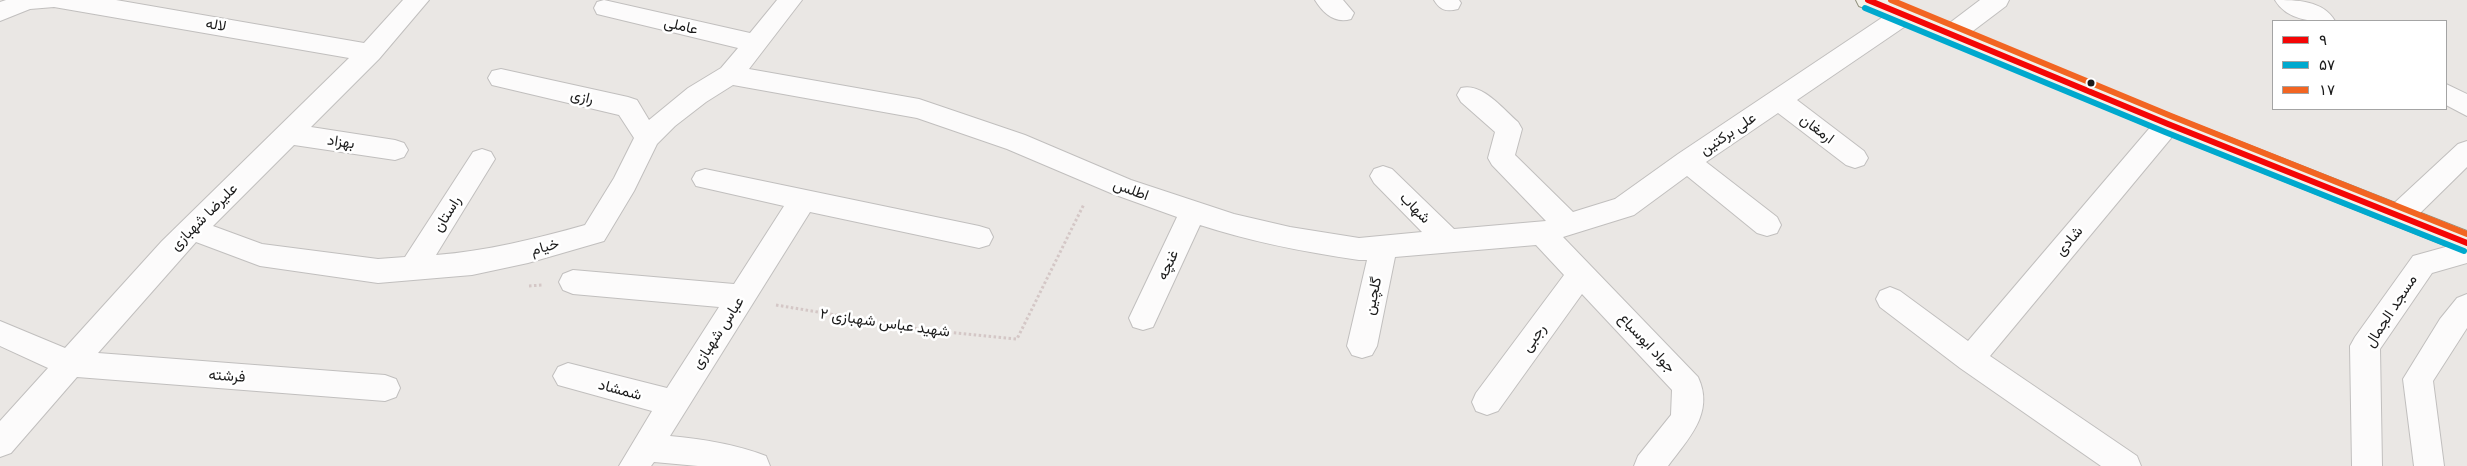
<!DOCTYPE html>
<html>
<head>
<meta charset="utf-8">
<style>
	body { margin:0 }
	#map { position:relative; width:2467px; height:466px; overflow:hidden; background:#eae7e4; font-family:Raleway,sans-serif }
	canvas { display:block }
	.legend { position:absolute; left:2272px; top:20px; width:175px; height:90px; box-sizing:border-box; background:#fff; border:1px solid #a4a4a4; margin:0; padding:6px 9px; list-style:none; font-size:15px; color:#1b1b1b }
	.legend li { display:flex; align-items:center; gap:10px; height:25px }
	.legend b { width:25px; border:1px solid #a4a4a4 }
</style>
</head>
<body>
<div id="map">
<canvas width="2467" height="466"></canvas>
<ul class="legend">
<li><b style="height:6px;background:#f40606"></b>۹</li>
<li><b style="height:6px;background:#00a9ce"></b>۵۷</li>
<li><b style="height:6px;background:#f26522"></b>۱۷</li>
</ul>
</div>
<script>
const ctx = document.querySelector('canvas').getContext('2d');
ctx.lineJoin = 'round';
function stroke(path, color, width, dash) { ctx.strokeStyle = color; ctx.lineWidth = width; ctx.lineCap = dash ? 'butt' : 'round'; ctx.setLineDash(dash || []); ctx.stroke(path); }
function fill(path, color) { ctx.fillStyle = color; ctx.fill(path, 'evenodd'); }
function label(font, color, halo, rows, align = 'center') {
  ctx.font = font + ' Raleway,Vazirmatn,sans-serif'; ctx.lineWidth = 5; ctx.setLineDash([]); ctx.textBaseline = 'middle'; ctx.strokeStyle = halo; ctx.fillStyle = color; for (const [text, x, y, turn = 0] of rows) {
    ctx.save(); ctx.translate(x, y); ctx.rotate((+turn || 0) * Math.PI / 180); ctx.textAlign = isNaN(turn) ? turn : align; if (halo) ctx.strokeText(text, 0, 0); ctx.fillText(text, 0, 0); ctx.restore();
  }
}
const street = new Path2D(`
	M 6,0 L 116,0 L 364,43 L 403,0 L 429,0 L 379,59 L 311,127 L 395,140 L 404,143 L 408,150 L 404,157 L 395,160 L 294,145 L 213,226 L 262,244 L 378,259 L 405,257 L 473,152 L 482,149 L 491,152 L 495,159 L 436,255 C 487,251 535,239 585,225 L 614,178 L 634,138 L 619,115 L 492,85 L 488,78 L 492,71 L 501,69 L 628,97 L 637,100 L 649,120 L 688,88 L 721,68 L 738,48 L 597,14 L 594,8 L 597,2 L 604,0 L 750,33 L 777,0 L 802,0 L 749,69 L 919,99 L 1025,135 L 1131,180 L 1234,214 L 1290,227 L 1359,238 L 1422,232 L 1374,183 L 1370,176 L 1374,169 L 1383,166 L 1392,169 L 1454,229 L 1546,221 L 1492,165 L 1488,158 L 1495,132 L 1461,102 L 1457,95 L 1461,88 C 1482,82 1503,109 1518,122 L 1522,129 L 1515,155 L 1573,212 L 1615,199 L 1678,154 L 1895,9 L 1904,6 L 1913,9 L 1916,15 L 1913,21 L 1797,100 L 1864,151 L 1868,158 L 1864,165 L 1855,168 L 1846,165 L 1778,113 L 1706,162 L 1777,217 L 1781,225 L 1777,233 L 1767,236 L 1757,233 L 1687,176 L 1634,215 L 1563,237 L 1698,377 C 1715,413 1688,439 1668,466 L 1634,466 L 1638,456 L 1671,415 L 1672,390 L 1582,294 L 1498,411 L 1487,415 L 1476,411 L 1472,402 L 1476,393 L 1564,275 L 1536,245 L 1395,257 L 1377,346 L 1372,355 L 1362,358 L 1352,355 L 1347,346 L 1367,260 L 1359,260 C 1305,252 1252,242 1200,225 L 1153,327 L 1143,330 L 1133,327 L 1129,318 L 1177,217 L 1113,194 L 1007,149 L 917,118 L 733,85 L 706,102 L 675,126 L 657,144 L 634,191 L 604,241 L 528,263 L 472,275 L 378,283 L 260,266 L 196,242 L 98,353 L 385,375 L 396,379 L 400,388 L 396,397 L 385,401 L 77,377 L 11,453 L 0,457 L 0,421 L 48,368 L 0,346 L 0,321 L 65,348 L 162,241 L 349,58 L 54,7 L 30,9 L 0,21 L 0,2 Z
	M 1315,0 L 1343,0 L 1354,13 L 1351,19 C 1335,24 1323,13 1315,0 Z
	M 1434,0 L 1459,0 L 1461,3 L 1458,9 C 1446,12 1440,10 1434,0 Z
	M 1980,0 L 2009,0 L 2006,6 L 1961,40 L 1952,43 L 1943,40 L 1940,34 L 1943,28 Z
	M 2275,0 C 2296,0 2323,0 2335,21 C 2314,22 2287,21 2275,0 Z
	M 2446,84 L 2467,94 L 2467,116 L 2446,105 Z
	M 2168,114 L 2177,117 L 2181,124 L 2177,131 L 1990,356 L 2137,456 L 2141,466 L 2101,466 L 1960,368 L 1880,307 L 1876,299 L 1880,291 L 1890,287 L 1900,291 L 1968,341 L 2159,117 Z
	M 2467,141 L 2467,167 L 2410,223 L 2400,226 L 2390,223 L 2386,215 L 2390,207 L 2458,144 Z
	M 705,169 L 979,226 L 989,229 L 993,237 L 989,245 L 979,248 L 810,212 L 670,436 C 703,439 735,444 766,456 L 770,466 L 698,466 L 654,462 L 651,466 L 619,466 L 652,411 L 558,385 L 553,376 L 558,367 L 568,363 L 667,388 L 719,307 L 573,294 L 563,290 L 559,282 L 563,274 L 573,270 L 734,284 L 784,206 L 696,186 L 692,179 L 696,172 Z
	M 2467,241 L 2467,263 L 2432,273 L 2380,349 L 2382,466 L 2352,466 L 2350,346 L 2355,337 L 2413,256 Z
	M 2467,294 L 2467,328 L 2433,381 L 2444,466 L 2414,466 L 2403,379 L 2440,319 L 2457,298 Z`);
const secondary = new Path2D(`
	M 1856,0 L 1891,0 L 2177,117 L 2467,231 L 2467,254 L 2159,131 L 1859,6 Z`);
stroke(street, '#c1bfbe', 2);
stroke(secondary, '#91917e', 2);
stroke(new Path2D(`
	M 529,286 L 542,285
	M 776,305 L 925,330 L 1017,339 L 1084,204`), '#d4c7c6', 3, [2.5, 2.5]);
fill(street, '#fcfbfb');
fill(secondary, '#f2f1e9');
stroke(new Path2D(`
	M 1868,0 L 2168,124 L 2467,243`), '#f40606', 6);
stroke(new Path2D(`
	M 1865,8 L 2165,132 L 2464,251`), '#00a9ce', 6);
stroke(new Path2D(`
	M 1891,0 L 2171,116 L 2467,234`), '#f26522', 6);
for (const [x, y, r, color] of [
	[2091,83,4.5,"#1b1b1b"]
]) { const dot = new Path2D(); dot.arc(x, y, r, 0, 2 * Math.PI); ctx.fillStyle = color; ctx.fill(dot); stroke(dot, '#fff', 2); }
label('15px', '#1b1b1b', '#fff', [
	["لاله",216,25,10],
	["عاملی",681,26,13],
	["رازی",582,97,13],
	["ارمغان",1817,129,37],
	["علی برکتین",1728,134,-34],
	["بهزاد",341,142,8],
	["اطلس",1131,190,20],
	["شهاب",1415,208,45],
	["راستان",447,214,-58],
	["علیرضا شهبازی",204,217,-45],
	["شادی",2069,241,-50],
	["خیام",545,247,-16],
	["غنچه",1168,265,-65],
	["گلچین",1373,296,-78],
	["مسجد الجمال",2391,311,-57],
	["شهید عباس شهبازی ۲",885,323,8],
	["عباس شهبازی",718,333,-57],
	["رجبی",1534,338,-54],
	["جواد ابوسباع",1647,343,47],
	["فرشته",227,376,4],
	["شمشاد",620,390,15]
]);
</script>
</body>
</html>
